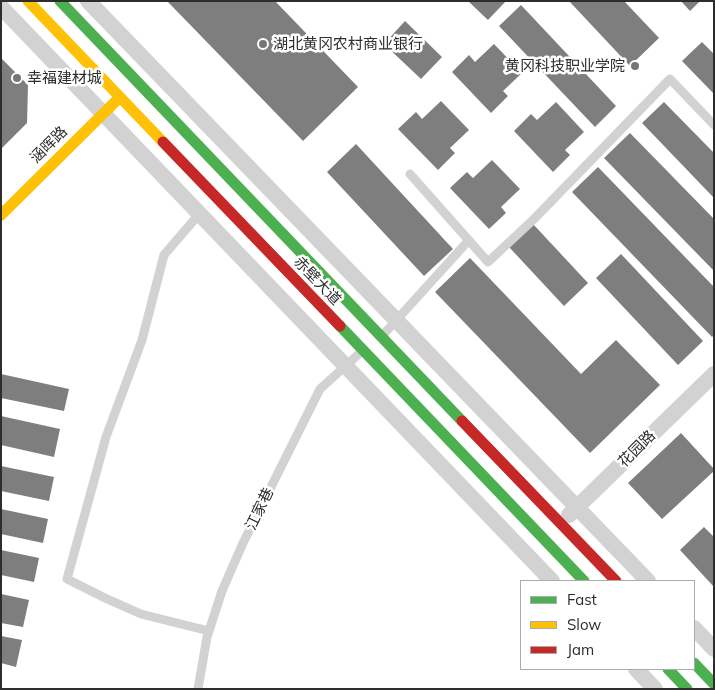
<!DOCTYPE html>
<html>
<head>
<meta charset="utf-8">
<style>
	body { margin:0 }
	#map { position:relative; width:715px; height:690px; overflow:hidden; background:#fff; font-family:Mulish,sans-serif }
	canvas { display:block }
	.frame { position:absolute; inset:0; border:2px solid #2d2d2d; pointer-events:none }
	.legend { position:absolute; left:520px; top:580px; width:175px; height:90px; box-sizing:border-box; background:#fff; border:1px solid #ababab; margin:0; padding:6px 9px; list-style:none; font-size:15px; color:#2d2d2d }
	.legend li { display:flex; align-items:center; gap:10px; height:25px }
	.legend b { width:25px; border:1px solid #ababab }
</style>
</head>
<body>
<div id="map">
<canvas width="715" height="690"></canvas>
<div class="frame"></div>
<ul class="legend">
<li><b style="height:6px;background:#4caf50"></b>Fast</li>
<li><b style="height:6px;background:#ffc107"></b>Slow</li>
<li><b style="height:6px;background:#c62828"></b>Jam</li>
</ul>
</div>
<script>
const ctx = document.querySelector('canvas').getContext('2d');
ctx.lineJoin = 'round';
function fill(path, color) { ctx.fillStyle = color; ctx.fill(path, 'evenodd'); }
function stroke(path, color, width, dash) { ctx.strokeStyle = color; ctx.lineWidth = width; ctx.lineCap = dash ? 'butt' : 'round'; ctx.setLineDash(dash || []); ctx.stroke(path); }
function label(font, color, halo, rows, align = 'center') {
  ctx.font = font + ' Mulish,"Noto Sans SC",sans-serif'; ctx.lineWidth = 5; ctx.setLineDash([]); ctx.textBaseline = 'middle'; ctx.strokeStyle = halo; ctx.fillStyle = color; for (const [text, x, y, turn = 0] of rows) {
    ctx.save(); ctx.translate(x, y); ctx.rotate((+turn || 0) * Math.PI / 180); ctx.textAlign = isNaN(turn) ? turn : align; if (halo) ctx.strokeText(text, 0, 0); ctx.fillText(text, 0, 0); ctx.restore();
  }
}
fill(new Path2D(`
	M 167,1 L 275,1 L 358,87 L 303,141 Z
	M 468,1 L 506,1 L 488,20 Z
	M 569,1 L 624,1 L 659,38 L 630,66 Z
	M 681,1 L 700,1 L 690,11 Z
	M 521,5 L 616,106 L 595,127 L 499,26 Z
	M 405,21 L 442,57 L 421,79 L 384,44 Z
	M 702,42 L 714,54 L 714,94 L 682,61 Z
	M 494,44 L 522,73 L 503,91 L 508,96 L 491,113 L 452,72 L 469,55 L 475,62 Z
	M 1,58 L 28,85 L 27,123 L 1,149 Z
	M 441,101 L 469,130 L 450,148 L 455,153 L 438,170 L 398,129 L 416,112 L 422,119 Z
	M 556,102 L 584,132 L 565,150 L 570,155 L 553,172 L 514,131 L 531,114 L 537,120 Z
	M 664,102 L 714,153 L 714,198 L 642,123 Z
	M 630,133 L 714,219 L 714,271 L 604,158 Z
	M 356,144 L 453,249 L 424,276 L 327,172 Z
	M 492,160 L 520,189 L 501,207 L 506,213 L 489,229 L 450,188 L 467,172 L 473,178 Z
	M 598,167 L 714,287 L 714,335 L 712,337 L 572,192 Z
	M 533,224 L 588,283 L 564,306 L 509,247 Z
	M 621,254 L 703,341 L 678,365 L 596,278 Z
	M 470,258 L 581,374 L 616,340 L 660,385 L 590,453 L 435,292 Z
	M 1,374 L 69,389 L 64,411 L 1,398 Z
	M 1,416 L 60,429 L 54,457 L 1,445 Z
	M 681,433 L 714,469 L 714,471 L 662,519 L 628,483 Z
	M 1,466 L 54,477 L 49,501 L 1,491 Z
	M 1,509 L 48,519 L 43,543 L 1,534 Z
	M 704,527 L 714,537 L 714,587 L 680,550 Z
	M 1,550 L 39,558 L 34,582 L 1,575 Z
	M 1,594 L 29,600 L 23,627 L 1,623 Z
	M 1,636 L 22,640 L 16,667 L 1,663 Z`), '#7e7e7e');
stroke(new Path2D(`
	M 410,174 L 488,262 L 534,219 L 670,79 L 714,125
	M 200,213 L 164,255 L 142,340 L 106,437 L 67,579 L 105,598 L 141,614 L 209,631
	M 382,336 L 469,240
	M 198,689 L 207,637 L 222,591 L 243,543 L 320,389 L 362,351`), '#d2d2d2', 9);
stroke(new Path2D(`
	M 88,1 L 648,581
	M 1,7 L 552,581
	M 569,515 L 714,374
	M 694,628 L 714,649
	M 636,669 L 655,689`), '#d2d2d2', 16);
stroke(new Path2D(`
	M 60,1 L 462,421
	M 340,326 L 584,581
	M 694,663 L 714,684
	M 668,669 L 687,689`), '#4caf50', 11);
stroke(new Path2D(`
	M 28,1 L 163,142
	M 1,215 L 120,97`), '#ffc107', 11);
stroke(new Path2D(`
	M 163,142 L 340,326
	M 462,421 L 616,581`), '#c62828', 11);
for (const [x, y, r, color] of [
	[263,44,5,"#767676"],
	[635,66,5,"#767676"],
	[17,78,5,"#767676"]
]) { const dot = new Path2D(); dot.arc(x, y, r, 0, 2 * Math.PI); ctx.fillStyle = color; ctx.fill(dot); stroke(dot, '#fff', 2); }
label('15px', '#2d2d2d', '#fff', [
	["湖北黄冈农村商业银行",273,44],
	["黄冈科技职业学院",625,66,"right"],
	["幸福建材城",27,78]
], 'left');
label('15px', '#2d2d2d', '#fff', [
	["涵晖路",49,145,-45],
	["赤壁大道",317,281,46],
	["花园路",637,449,-45],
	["江家巷",260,509,-64]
]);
</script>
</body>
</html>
